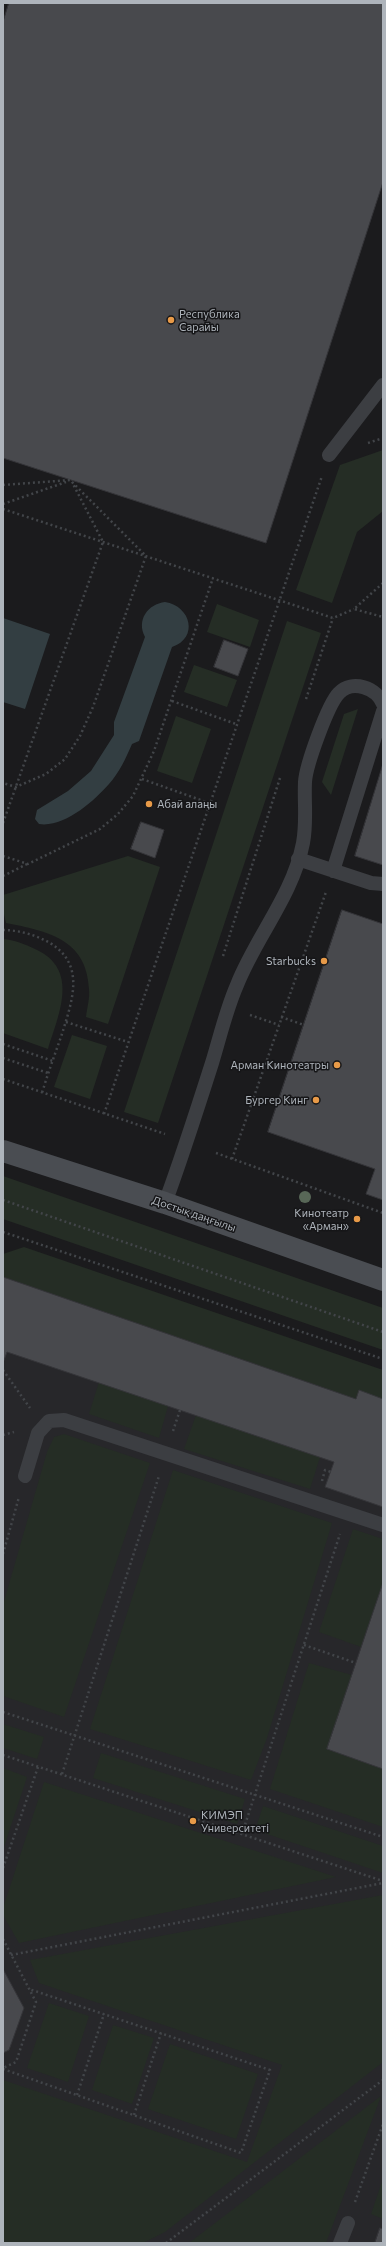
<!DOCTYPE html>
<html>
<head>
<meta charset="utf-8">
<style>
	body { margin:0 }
	#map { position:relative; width:386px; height:2246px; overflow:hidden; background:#1b1b1d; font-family:Commissioner,sans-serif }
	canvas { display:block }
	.frame { position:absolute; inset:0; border:4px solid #aeb4bb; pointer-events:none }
</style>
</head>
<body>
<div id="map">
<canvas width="386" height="2246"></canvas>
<div class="frame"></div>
</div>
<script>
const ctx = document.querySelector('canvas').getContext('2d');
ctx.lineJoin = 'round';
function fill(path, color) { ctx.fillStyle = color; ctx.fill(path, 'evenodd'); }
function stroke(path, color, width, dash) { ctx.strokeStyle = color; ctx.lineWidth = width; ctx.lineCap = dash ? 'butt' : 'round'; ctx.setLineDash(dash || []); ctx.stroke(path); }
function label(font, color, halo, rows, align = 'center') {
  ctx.font = font + ' Commissioner,sans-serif'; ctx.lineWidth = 3; ctx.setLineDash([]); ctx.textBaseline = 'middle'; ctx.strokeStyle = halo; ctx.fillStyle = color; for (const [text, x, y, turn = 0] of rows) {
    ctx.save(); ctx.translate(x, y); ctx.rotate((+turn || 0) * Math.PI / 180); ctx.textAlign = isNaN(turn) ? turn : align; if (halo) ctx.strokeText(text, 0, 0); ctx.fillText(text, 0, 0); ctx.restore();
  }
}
fill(new Path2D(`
	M 3,1277 L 356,1399 L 359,1390 L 383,1399 L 383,2243 L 3,2243 Z`), '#27272a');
fill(new Path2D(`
	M 383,450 L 383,511 L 357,532 L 332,603 L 296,590 L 340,465 Z
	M 217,604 L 259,620 L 250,647 L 207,632 Z
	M 287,621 L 321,633 L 158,1123 L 124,1112 Z
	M 194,665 L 237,680 L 227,707 L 184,692 Z
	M 358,709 L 331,795 L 322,782 L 344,714 Z
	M 176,716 L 211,729 L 192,783 L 157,771 Z
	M 128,856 L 160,867 L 108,1024 L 86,1017 C 87,1008 90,998 89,989 C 87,939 47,931 6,923 L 3,910 L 3,895 Z
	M 3,939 C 14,940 25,944 35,949 C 80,969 59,1014 48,1049 L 3,1033 Z
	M 72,1035 L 107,1046 L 90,1099 L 54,1087 Z
	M 3,1176 L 383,1308 L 383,1350 L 3,1219 Z
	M 24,1247 L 383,1370 L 383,1399 L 359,1391 L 356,1399 L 3,1277 L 3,1254 Z
	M 99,1382 L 168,1406 L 159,1438 L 89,1414 Z
	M 196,1415 L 320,1457 L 310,1489 L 184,1449 Z
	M 64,1434 L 150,1463 L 64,1717 L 3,1696 L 3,1605 L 47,1452 L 54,1437 Z
	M 173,1470 L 332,1523 L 267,1738 L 251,1780 L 90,1729 Z
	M 353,1529 L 383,1539 L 383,1583 L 361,1647 L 319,1632 Z
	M 309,1663 L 352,1675 L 327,1749 L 383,1769 L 383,1827 L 270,1789 Z
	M 3,1724 L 44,1737 L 37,1759 L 3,1748 Z
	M 101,1753 L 245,1799 L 237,1824 L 93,1778 Z
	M 3,1768 L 27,1777 L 3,1850 Z
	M 44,1782 L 336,1877 L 19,1943 L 3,1915 L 3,1908 Z
	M 263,1806 L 383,1846 L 383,1873 L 255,1830 Z
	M 383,1895 L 383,2062 L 165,2232 L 143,2243 L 3,2243 L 3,2080 L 247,2162 L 282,2065 L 39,1983 L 30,1960 Z
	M 49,2003 L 89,2016 L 68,2082 L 27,2068 Z
	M 113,2025 L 154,2038 L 132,2104 L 92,2090 Z
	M 170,2044 L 258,2074 L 236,2139 L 148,2109 Z
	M 381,2096 L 326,2243 L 189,2243 Z
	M 383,2179 L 383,2219 L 371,2214 Z`), '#252d25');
fill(new Path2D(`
	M 165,602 C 191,606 199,638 172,647 L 139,741 L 132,744 C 126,758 119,773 109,784 C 94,801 64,828 39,824 L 35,819 L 37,810 L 68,791 L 91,771 L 114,735 L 114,722 L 145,637 C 136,620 148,604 165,602 Z
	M 3,618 L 50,634 L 25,709 L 3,702 Z`), '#333e42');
const building = new Path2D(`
	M 9,3 L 383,3 L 383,182 L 266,543 L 3,458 L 3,22 Z
	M 224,640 L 248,649 L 238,676 L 214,667 Z
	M 383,764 L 383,865 L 355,856 Z
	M 141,822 L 164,830 L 155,858 L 131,849 Z
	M 342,910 L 383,924 L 383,1200 L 366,1194 L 375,1169 L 268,1132 Z
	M 3,1277 L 356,1399 L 359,1390 L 383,1399 L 383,1507 L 325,1487 L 334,1462 L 7,1352 L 3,1363 Z
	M 383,1583 L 383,1769 L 327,1749 Z
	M 3,1969 L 24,2008 L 9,2050 L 3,2053 Z
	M 380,2228 L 383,2229 L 383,2243 L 375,2243 Z`);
fill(building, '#48494d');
stroke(building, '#353539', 1);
stroke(new Path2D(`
	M 368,443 L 383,438
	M 3,485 L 70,480 L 146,556 L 93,707 L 80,736 L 65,759 L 46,774 L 16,787 L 3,783
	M 3,504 L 66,482
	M 3,509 L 333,618 L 354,609
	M 383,583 L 354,609 L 383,617
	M 306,699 L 333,618
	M 172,701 L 236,724
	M 142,779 L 209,803
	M 3,823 L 103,542 L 72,482
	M 3,856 L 28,864 L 100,829 L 118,814 L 133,796 L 154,751 L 213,578
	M 3,876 L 27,864
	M 3,930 C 19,930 36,935 50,943 C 86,965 72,1001 62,1034 C 55,1054 48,1073 42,1093
	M 223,956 L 280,778
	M 250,1015 L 279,1025
	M 281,1017 L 304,1025
	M 66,1022 L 128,1042
	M 3,1044 L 53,1061
	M 3,1058 L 48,1073
	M 3,1079 L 165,1134
	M 104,1114 L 322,476
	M 216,1153 L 383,1213
	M 232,1159 L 326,892
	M 3,1200 L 383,1332
	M 3,1232 L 383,1359
	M 3,1370 L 30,1408
	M 173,1431 L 180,1410
	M 3,1435 L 14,1432
	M 322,1481 L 325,1470 L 331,1472
	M 3,1554 L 19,1497
	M 304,1645 L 356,1663
	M 3,1712 L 383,1837
	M 3,1755 L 383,1881
	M 62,1774 L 159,1476
	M 242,1834 L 340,1534
	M 3,1868 L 38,1767
	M 3,1939 L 36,2002 L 16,2062 L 3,2068
	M 11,1955 L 383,1883
	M 3,2069 L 241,2153 L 270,2070 L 29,1989
	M 77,2095 L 104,2014
	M 134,2115 L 161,2033
	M 355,2202 L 383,2124
	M 166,2243 L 383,2080`), '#424549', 2.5, [2, 3]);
stroke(new Path2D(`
	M 329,455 L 383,385
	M 298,859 L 371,883 L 383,884
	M 333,871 L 383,711
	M 165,1203 C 182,1157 197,1110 212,1063 C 220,1037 226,1010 237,985 C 256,937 293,895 303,843 C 307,822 304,803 305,782 C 306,765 328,704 339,693 C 352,679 377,688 383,704
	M 25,1476 L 38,1433 L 49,1421 L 64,1420 L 383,1525
	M 340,2243 L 348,2223`), '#3c3e42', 14);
stroke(new Path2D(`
	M 3,1151 L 165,1203 L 383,1280`), '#4a4d52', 22);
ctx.fillStyle = '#586757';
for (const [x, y] of [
	[305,1197]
]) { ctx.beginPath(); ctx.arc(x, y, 6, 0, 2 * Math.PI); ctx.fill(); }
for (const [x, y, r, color] of [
	[171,320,4,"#e89a48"],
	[149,804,4,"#e89a48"],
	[324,961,4,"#e89a48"],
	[337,1065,4,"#e89a48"],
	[316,1100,4,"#e89a48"],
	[357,1219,4,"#e89a48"],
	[193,1821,4,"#e89a48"]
]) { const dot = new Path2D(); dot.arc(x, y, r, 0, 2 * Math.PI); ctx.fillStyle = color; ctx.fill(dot); stroke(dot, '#161618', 1.5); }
label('11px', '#aeb4bb', '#161618', [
	["Республика",179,314,"left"],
	["Сарайы",179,327,"left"],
	["Абай алаңы",157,804,"left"],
	["Starbucks",316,961],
	["Арман Кинотеатры",329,1065],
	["Бургер Кинг",308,1100],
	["Кинотеатр",349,1213],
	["«Арман»",349,1226],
	["КИМЭП",201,1815,"left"],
	["Университеті",201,1828,"left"]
], 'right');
label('11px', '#aeb4bb', '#161618', [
	["Достық даңғылы",194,1214,19]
]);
</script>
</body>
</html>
